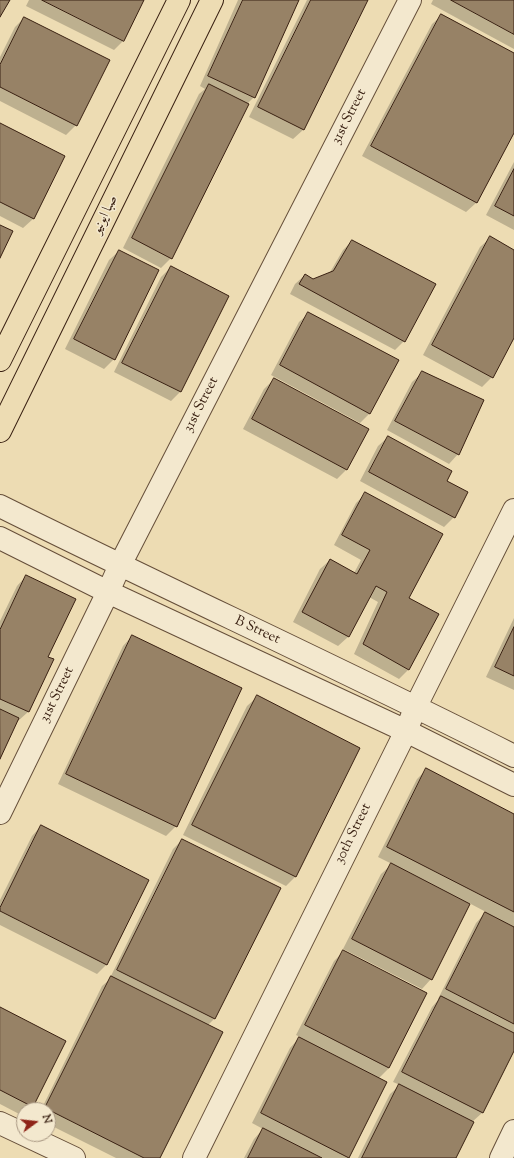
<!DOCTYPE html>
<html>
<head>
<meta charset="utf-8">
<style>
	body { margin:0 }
	#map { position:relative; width:514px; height:1158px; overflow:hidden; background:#eddcb3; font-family:"Sorts Mill Goudy",serif }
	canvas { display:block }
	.north { position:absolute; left:16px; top:1102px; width:40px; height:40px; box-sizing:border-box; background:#f3e8ce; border:1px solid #a99883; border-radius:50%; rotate:75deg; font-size:11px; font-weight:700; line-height:16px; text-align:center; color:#392012 }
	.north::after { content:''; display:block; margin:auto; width:14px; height:18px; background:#8f2418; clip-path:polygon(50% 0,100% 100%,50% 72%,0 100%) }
</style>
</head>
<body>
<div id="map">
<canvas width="514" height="1158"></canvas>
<div class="north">N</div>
</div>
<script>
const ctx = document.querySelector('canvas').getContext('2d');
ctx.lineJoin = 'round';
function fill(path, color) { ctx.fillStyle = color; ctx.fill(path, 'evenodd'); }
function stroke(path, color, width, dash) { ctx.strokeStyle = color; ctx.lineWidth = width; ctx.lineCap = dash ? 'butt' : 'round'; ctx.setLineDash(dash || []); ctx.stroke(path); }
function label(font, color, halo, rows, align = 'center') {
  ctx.font = font + ' "Sorts Mill Goudy",Amiri,serif'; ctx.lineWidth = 3; ctx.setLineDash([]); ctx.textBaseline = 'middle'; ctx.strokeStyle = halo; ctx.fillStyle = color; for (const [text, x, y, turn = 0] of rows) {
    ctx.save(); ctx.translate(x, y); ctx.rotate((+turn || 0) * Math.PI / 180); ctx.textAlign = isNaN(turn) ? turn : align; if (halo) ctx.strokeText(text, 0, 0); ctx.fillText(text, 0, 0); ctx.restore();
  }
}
fill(new Path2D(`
	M 29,0 L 143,0 L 123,41 L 114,50 L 26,6 Z
	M 238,0 L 298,0 L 254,97 L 247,104 L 171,258 L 161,268 L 123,248 L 199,94 L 205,89 L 200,86 Z
	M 307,0 L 367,0 L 303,130 L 293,139 L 249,117 Z
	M 433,0 L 514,0 L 514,49 L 431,4 Z
	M 442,15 L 514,54 L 514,131 L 476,203 L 466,212 L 362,156 L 432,24 Z
	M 24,18 L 108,60 L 76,125 L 66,135 L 0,101 L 0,57 L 15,27 Z
	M 0,124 L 64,157 L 33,219 L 23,228 L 0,216 Z
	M 514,162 L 514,230 L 486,215 Z
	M 490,238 L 514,251 L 514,336 L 492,377 L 482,387 L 423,355 L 480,247 Z
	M 352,241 L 404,341 L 395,350 L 290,294 L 295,284 L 305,275 L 313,280 L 329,274 L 343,250 Z
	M 119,251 L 158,271 L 114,359 L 104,369 L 65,349 L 109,260 Z
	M 171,267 L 228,296 L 180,392 L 171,401 L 114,372 L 161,277 Z
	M 309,313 L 370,413 L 360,423 L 271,375 L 299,322 Z
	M 422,373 L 458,454 L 449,464 L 387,430 L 412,382 Z
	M 274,379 L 367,429 L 346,470 L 337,479 L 243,429 L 264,389 Z
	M 388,437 L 445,481 L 467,492 L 454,517 L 444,527 L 360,481 L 378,446 Z
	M 365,494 L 409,669 L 399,679 L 354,654 L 378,602 L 369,597 L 348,637 L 338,646 L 293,622 L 320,569 L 330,560 L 354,573 L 361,560 L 334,545 L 356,503 Z
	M 26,576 L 47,657 L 53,660 L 28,712 L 18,721 L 17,721 L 0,757 L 0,621 L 17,586 Z
	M 514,618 L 514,690 L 486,677 Z
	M 132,636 L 176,826 L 166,836 L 58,784 L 123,646 Z
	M 257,697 L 359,748 L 295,877 L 286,886 L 183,835 L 247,706 Z
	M 426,770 L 514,815 L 514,1049 L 482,1113 L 472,1122 L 455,1158 L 358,1158 L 390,1094 L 400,1085 L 393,1082 L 432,1007 L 439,999 L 438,999 L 476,923 L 486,912 L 469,903 L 431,979 L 422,989 L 343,949 L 381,874 L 392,864 L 378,857 L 417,779 Z
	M 41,826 L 148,880 L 106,965 L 97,974 L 0,925 L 0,900 L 32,836 Z
	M 182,840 L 214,1019 L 208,1025 L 159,1158 L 116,1158 L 48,1124 L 48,1110 L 41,1110 L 102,986 L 109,980 L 173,849 Z
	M 344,951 L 426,994 L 389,1068 L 378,1079 L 386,1083 L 348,1158 L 244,1158 L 254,1139 L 263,1129 L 252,1123 L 290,1048 L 300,1037 L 296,1035 L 334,961 Z
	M 0,1008 L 32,1106 L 28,1110 L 24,1110 L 23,1116 L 0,1104 Z`), '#0003');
const building = new Path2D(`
	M 0,0 L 10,0 L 0,17 Z
	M 42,0 L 144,0 L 124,41 Z
	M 243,0 L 299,0 L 255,98 L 208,76 Z
	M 311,0 L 368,0 L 304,130 L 258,107 Z
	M 451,0 L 514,0 L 514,34 Z
	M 441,14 L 514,53 L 514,133 L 477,203 L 371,146 Z
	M 24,17 L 110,60 L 77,126 L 0,87 L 0,65 Z
	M 209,84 L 249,104 L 172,259 L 132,238 Z
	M 0,123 L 65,156 L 34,219 L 0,202 Z
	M 514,169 L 514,216 L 495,206 Z
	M 0,225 L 13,231 L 0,258 Z
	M 490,236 L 514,250 L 514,338 L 493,378 L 432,345 Z
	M 352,240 L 436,284 L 405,342 L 299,284 L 305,274 L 313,279 L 333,271 Z
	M 119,250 L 159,270 L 115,360 L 74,339 Z
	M 171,266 L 229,296 L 181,392 L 122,363 Z
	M 308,312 L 399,360 L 370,414 L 280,365 Z
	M 422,371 L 484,400 L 459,455 L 395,421 Z
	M 274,378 L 369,429 L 347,470 L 252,419 Z
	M 388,436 L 452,471 L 447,481 L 468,492 L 455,518 L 369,472 Z
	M 365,492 L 443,534 L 409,598 L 439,614 L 409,670 L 363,644 L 387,592 L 376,586 L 349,637 L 302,612 L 330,559 L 357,574 L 370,550 L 342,535 Z
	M 26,575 L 76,599 L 48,657 L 54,659 L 29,712 L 0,699 L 0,630 Z
	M 514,627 L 514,676 L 495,667 Z
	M 132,635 L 242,688 L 177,827 L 66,774 Z
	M 257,695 L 360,748 L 296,877 L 192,825 Z
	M 0,709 L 19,718 L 0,759 Z
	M 426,768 L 514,814 L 514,912 L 387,847 Z
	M 41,825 L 149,880 L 107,965 L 0,911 L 0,908 Z
	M 182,839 L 281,888 L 215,1019 L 117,970 Z
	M 391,863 L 470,904 L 432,980 L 352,939 Z
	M 485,912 L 514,927 L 514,1024 L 446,989 Z
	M 343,950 L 427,993 L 389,1068 L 305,1025 Z
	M 111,976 L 223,1032 L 160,1158 L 144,1158 L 45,1108 Z
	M 441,996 L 514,1033 L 514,1051 L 483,1113 L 402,1072 Z
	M 0,1007 L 66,1041 L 33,1107 L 0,1090 Z
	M 299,1037 L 387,1082 L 349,1158 L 261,1113 Z
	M 399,1084 L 474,1122 L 456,1158 L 362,1158 Z
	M 263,1128 L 322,1158 L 248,1158 Z`);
fill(building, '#978266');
stroke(building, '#392012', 1);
const minor = new Path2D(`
	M 0,506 C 171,591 344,670 514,756
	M 0,538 L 108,592 L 406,731 L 514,785
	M 0,813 L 108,592 L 120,565 L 410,0
	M 0,1123 L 74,1158
	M 194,1158 L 406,731 L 416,706 L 514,510
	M 501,1158 L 514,1131`);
const major = new Path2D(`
	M 0,360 L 179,0
	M 0,431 L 212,0`);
stroke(minor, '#664f3a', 24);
stroke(major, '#392012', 24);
stroke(minor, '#f3e8ce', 22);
stroke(major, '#eddcb3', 22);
label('14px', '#392012', '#f3e8ce', [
	["31st Street",350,117,-63],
	["صبا ایونیو",106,215,-64],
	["31st Street",202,405,-63],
	["B Street",257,631,25],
	["31st Street",58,695,-64],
	["30th Street",354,834,-64]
]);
</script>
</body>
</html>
